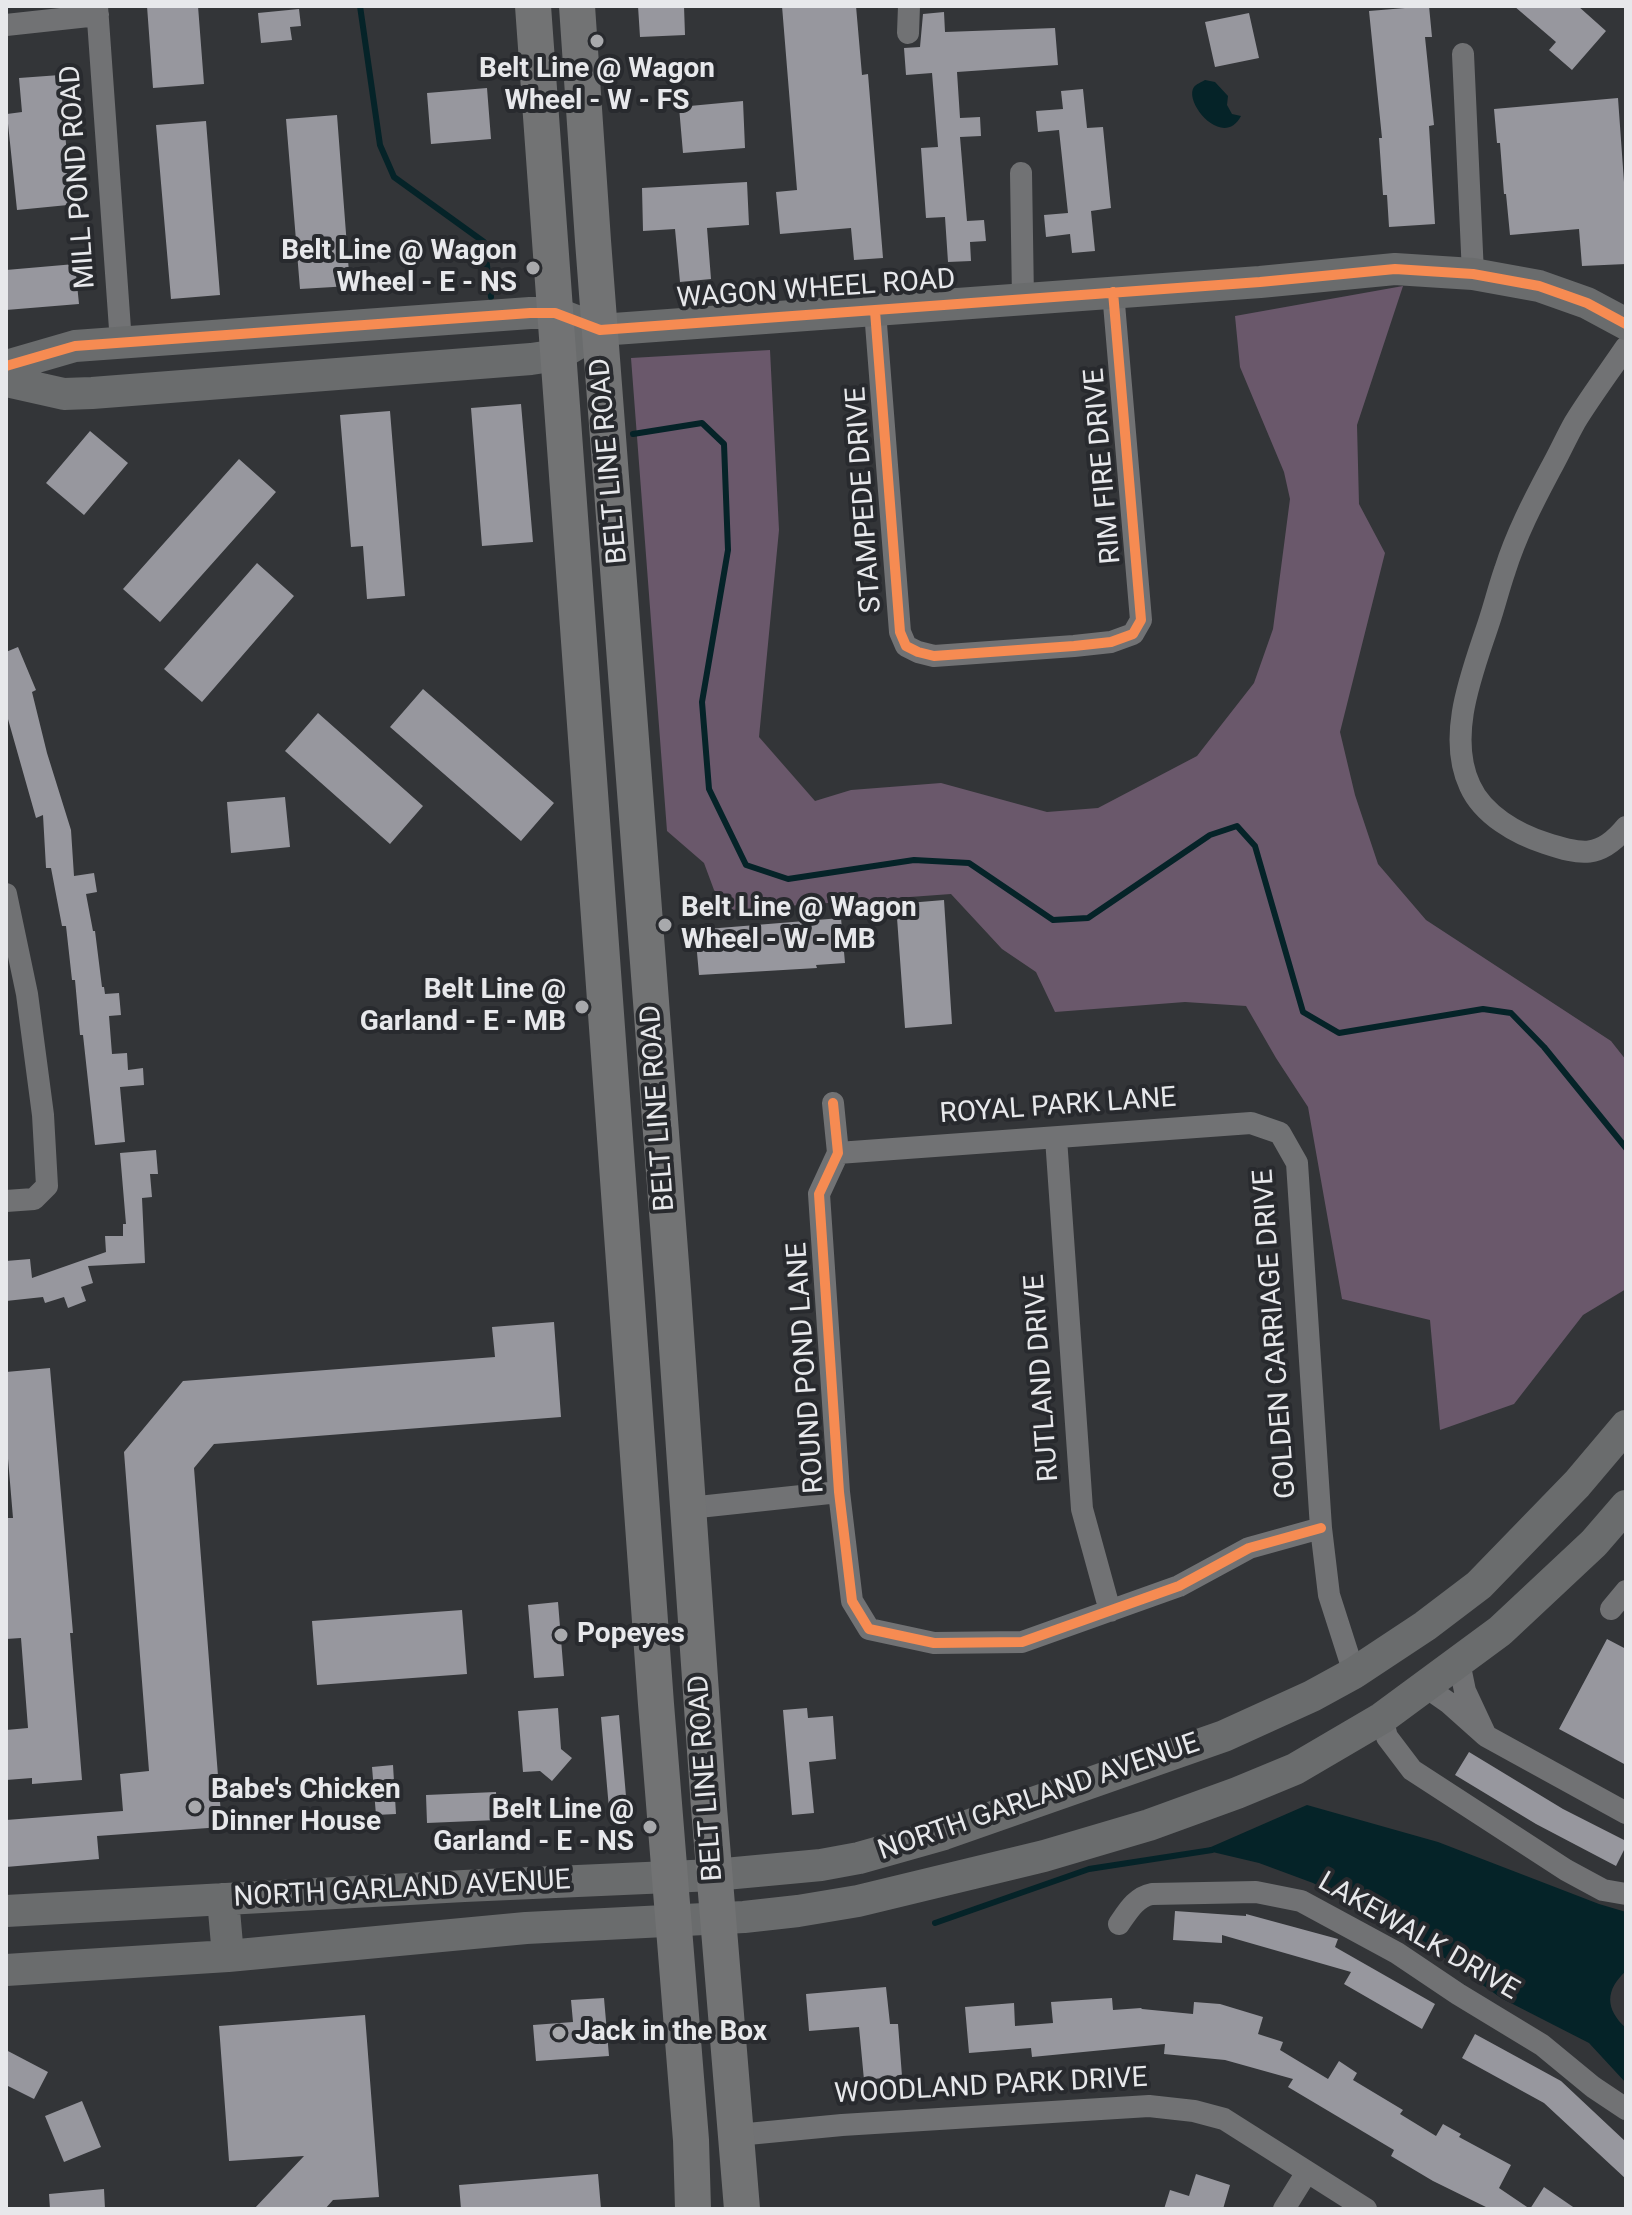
<!DOCTYPE html>
<html>
<head>
<meta charset="utf-8">
<style>
	body { margin:0 }
	#map { position:relative; width:1632px; height:2215px; overflow:hidden; background:#333538; font-family:Roboto,sans-serif }
	canvas { display:block }
	.frame { position:absolute; inset:0; border:8px solid #e7e8eb; pointer-events:none }
</style>
</head>
<body>
<div id="map">
<canvas width="1632" height="2215"></canvas>
<div class="frame"></div>
</div>
<script>
const ctx = document.querySelector('canvas').getContext('2d');
ctx.lineJoin = 'round';
function fill(path, color) { ctx.fillStyle = color; ctx.fill(path, 'evenodd'); }
function stroke(path, color, width, dash) { ctx.strokeStyle = color; ctx.lineWidth = width; ctx.lineCap = dash ? 'butt' : 'round'; ctx.setLineDash(dash || []); ctx.stroke(path); }
function label(font, color, halo, rows, align = 'center') {
  ctx.font = font + ' Roboto,sans-serif'; ctx.lineWidth = 8; ctx.setLineDash([]); ctx.textBaseline = 'middle'; ctx.strokeStyle = halo; ctx.fillStyle = color; for (const [text, x, y, turn = 0] of rows) {
    ctx.save(); ctx.translate(x, y); ctx.rotate((+turn || 0) * Math.PI / 180); ctx.textAlign = isNaN(turn) ? turn : align; if (halo) ctx.strokeText(text, 0, 0); ctx.fillText(text, 0, 0); ctx.restore();
  }
}
fill(new Path2D(`
	M 1403,286 L 1357,425 L 1359,504 L 1385,553 L 1340,732 L 1355,795 L 1378,864 L 1426,920 L 1611,1041 L 1626,1060 L 1626,1289 L 1583,1315 L 1514,1404 L 1440,1430 L 1430,1320 L 1342,1299 L 1308,1107 L 1276,1058 L 1246,1006 L 1185,1002 L 1055,1012 L 1036,972 L 1002,949 L 951,894 L 732,910 L 714,890 L 704,863 L 667,831 L 631,358 L 770,350 L 779,530 L 759,737 L 815,801 L 851,790 L 941,783 L 1047,812 L 1098,808 L 1197,756 L 1254,683 L 1273,629 L 1290,499 L 1284,472 L 1240,367 L 1235,316 Z`), '#6a586b');
fill(new Path2D(`
	M 1205,80 L 1215,82 L 1228,96 L 1227,105 L 1232,114 L 1241,116 C 1223,150 1183,102 1194,87 C 1196,84 1202,82 1205,80 Z
	M 1307,1805 L 1438,1842 L 1599,1904 L 1626,1912 L 1626,1971 C 1605,1990 1605,2009 1626,2028 L 1626,2083 L 1589,2043 L 1501,1998 L 1406,1931 L 1313,1883 L 1259,1863 L 1204,1850 Z`), '#052328');
stroke(new Path2D(`
	M 360,6 L 380,145 L 394,177 L 484,242 L 491,297
	M 633,434 L 702,423 L 724,444 L 728,550 L 702,702 L 709,789 L 746,865 L 788,879 L 914,860 L 969,863 L 1053,920 L 1088,918 L 1210,835 L 1237,826 L 1255,846 L 1303,1012 L 1339,1033 L 1483,1009 L 1511,1013 L 1544,1047 L 1626,1148
	M 935,1923 L 1089,1869 L 1212,1850`), '#052328', 6);
fill(new Path2D(`
	M 147,6 L 198,6 L 204,84 L 153,88 Z
	M 638,6 L 684,6 L 685,35 L 640,37 Z
	M 782,6 L 856,6 L 862,75 L 868,74 L 883,258 L 854,260 L 851,228 L 780,234 L 776,192 L 797,190 Z
	M 1429,6 L 1432,37 L 1425,37 L 1434,125 L 1429,126 L 1435,224 L 1389,227 L 1387,195 L 1383,195 L 1379,138 L 1382,138 L 1369,11 Z
	M 1514,6 L 1578,6 L 1606,31 L 1572,70 L 1549,50 L 1556,42 Z
	M 299,9 L 301,26 L 290,27 L 292,40 L 261,43 L 258,13 Z
	M 944,12 L 945,32 L 1055,28 L 1058,65 L 957,72 L 960,118 L 980,117 L 981,136 L 960,137 L 967,221 L 984,220 L 986,241 L 970,242 L 971,261 L 948,262 L 945,217 L 926,218 L 921,148 L 938,147 L 932,73 L 906,75 L 904,48 L 920,47 L 923,14 Z
	M 1249,13 L 1259,58 L 1215,67 L 1205,22 Z
	M 60,75 L 69,178 L 66,178 L 68,205 L 17,210 L 7,114 L 22,112 L 19,78 Z
	M 487,88 L 491,139 L 431,144 L 427,93 Z
	M 1083,89 L 1087,128 L 1103,127 L 1111,208 L 1091,211 L 1095,251 L 1072,253 L 1070,234 L 1046,237 L 1044,215 L 1068,213 L 1059,130 L 1038,132 L 1036,111 L 1063,109 L 1061,91 Z
	M 1618,98 L 1626,210 L 1626,264 L 1582,266 L 1579,229 L 1510,235 L 1506,194 L 1504,194 L 1500,143 L 1497,143 L 1494,109 Z
	M 743,101 L 745,148 L 683,153 L 679,107 Z
	M 337,115 L 350,286 L 300,289 L 286,119 Z
	M 206,121 L 220,295 L 171,299 L 156,125 Z
	M 747,182 L 749,225 L 707,228 L 711,279 L 680,282 L 675,229 L 643,231 L 642,188 Z
	M 75,264 L 79,304 L 6,310 L 6,270 Z
	M 521,404 L 533,542 L 482,546 L 471,408 Z
	M 390,411 L 405,596 L 367,599 L 363,546 L 351,547 L 340,415 Z
	M 90,431 L 128,463 L 84,515 L 46,483 Z
	M 239,459 L 276,492 L 160,622 L 123,589 Z
	M 257,563 L 294,596 L 202,702 L 164,669 Z
	M 18,647 L 36,690 L 32,692 L 47,753 L 71,830 L 74,876 L 94,873 L 97,892 L 86,894 L 93,931 L 95,931 L 102,987 L 104,987 L 105,994 L 119,993 L 121,1015 L 109,1016 L 112,1054 L 127,1053 L 128,1070 L 143,1068 L 144,1085 L 120,1087 L 125,1142 L 95,1145 L 83,1035 L 80,1035 L 75,980 L 72,980 L 66,926 L 62,926 L 51,868 L 46,868 L 43,815 L 36,818 L 6,712 L 6,652 Z
	M 423,689 L 554,803 L 521,841 L 390,727 Z
	M 318,713 L 423,806 L 390,844 L 285,751 Z
	M 285,797 L 290,847 L 231,853 L 227,802 Z
	M 944,900 L 952,1024 L 905,1028 L 896,904 Z
	M 841,918 L 845,963 L 816,965 L 817,968 L 699,975 L 695,930 Z
	M 156,1150 L 158,1174 L 150,1174 L 152,1197 L 142,1198 L 145,1263 L 88,1266 L 93,1283 L 81,1287 L 86,1301 L 68,1308 L 64,1297 L 45,1303 L 43,1297 L 6,1301 L 6,1261 L 30,1259 L 32,1278 L 106,1252 L 105,1236 L 123,1236 L 123,1224 L 126,1224 L 120,1153 Z
	M 554,1322 L 561,1417 L 214,1444 L 194,1468 L 222,1827 L 97,1836 L 99,1859 L 6,1867 L 6,1820 L 123,1811 L 120,1774 L 149,1771 L 124,1452 L 183,1381 L 495,1357 L 492,1327 Z
	M 50,1368 L 73,1633 L 70,1633 L 82,1780 L 32,1784 L 32,1778 L 6,1780 L 6,1730 L 28,1728 L 21,1638 L 6,1639 L 6,1518 L 13,1518 L 6,1435 L 6,1372 Z
	M 558,1602 L 564,1676 L 534,1678 L 528,1605 Z
	M 462,1610 L 467,1674 L 317,1685 L 312,1621 Z
	M 1607,1639 L 1626,1649 L 1626,1765 L 1559,1729 Z
	M 558,1708 L 561,1749 L 572,1758 L 552,1781 L 540,1771 L 523,1772 L 518,1711 Z
	M 807,1708 L 808,1718 L 833,1716 L 836,1759 L 809,1762 L 814,1813 L 792,1815 L 783,1710 Z
	M 619,1715 L 627,1808 L 609,1809 L 601,1717 Z
	M 1469,1752 L 1563,1809 L 1626,1841 L 1626,1846 L 1616,1866 L 1536,1824 L 1455,1775 Z
	M 393,1765 L 396,1814 L 376,1815 L 372,1767 Z
	M 496,1792 L 497,1820 L 427,1823 L 426,1795 Z
	M 1175,1911 L 1246,1916 L 1246,1914 L 1338,1939 L 1335,1947 L 1435,2004 L 1422,2029 L 1344,1984 L 1351,1972 L 1222,1935 L 1222,1943 L 1173,1940 Z
	M 886,1987 L 890,2024 L 898,2024 L 902,2076 L 864,2080 L 859,2027 L 809,2031 L 806,1994 Z
	M 604,1998 L 609,2056 L 536,2061 L 533,2025 L 573,2022 L 571,2000 Z
	M 1112,1998 L 1113,2010 L 1141,2008 L 1142,2009 L 1193,2014 L 1194,2002 L 1220,2004 L 1263,2017 L 1258,2034 L 1283,2042 L 1280,2050 L 1328,2079 L 1339,2061 L 1357,2073 L 1353,2080 L 1403,2110 L 1400,2114 L 1436,2136 L 1443,2124 L 1461,2134 L 1459,2137 L 1511,2165 L 1499,2188 L 1530,2209 L 1544,2187 L 1576,2209 L 1490,2209 L 1433,2181 L 1391,2156 L 1394,2150 L 1288,2087 L 1293,2079 L 1225,2060 L 1164,2054 L 1165,2044 L 1032,2057 L 1031,2048 L 969,2053 L 965,2007 L 1014,2003 L 1015,2026 L 1053,2023 L 1051,2002 Z
	M 365,2015 L 379,2197 L 333,2200 L 325,2209 L 254,2209 L 304,2156 L 229,2161 L 219,2026 Z
	M 1475,2034 L 1561,2081 L 1626,2142 L 1626,2179 L 1544,2103 L 1462,2058 Z
	M 6,2050 L 48,2072 L 34,2099 L 6,2085 Z
	M 82,2101 L 101,2147 L 64,2162 L 45,2116 Z
	M 598,2174 L 601,2209 L 461,2209 L 459,2185 Z
	M 1196,2174 L 1230,2185 L 1223,2209 L 1164,2209 L 1170,2190 L 1189,2196 Z
	M 104,2189 L 105,2209 L 50,2209 L 49,2194 Z`), '#97979e');
stroke(new Path2D(`
	M 97,6 L 121,343
	M 6,25 L 98,15
	M 908,33 L 909,6
	M 1463,54 L 1473,274
	M 1021,173 L 1023,299
	M 875,311 L 900,632 L 906,646 L 918,652 L 934,656 L 1074,646 L 1111,642 L 1133,634 L 1141,620 L 1113,292
	M 1626,347 C 1609,372 1591,396 1575,422 C 1566,438 1559,454 1550,470 C 1533,502 1516,535 1505,570 C 1499,587 1495,604 1489,622 C 1473,671 1446,735 1470,786 C 1483,815 1517,834 1545,843 C 1581,855 1600,859 1626,827
	M 6,894 L 27,994 L 43,1115 L 47,1186 L 34,1199 L 6,1201
	M 833,1103 L 838,1153 L 819,1194 L 839,1492 L 852,1601 L 869,1629 L 934,1643 L 1022,1642 L 1179,1586 L 1249,1548 L 1321,1528
	M 1056,1138 L 1082,1509 L 1110,1611
	M 838,1153 L 1251,1123 L 1280,1133 L 1297,1163 L 1321,1528 L 1329,1595 L 1354,1673
	M 689,1508 L 839,1492
	M 1611,1609 L 1626,1591
	M 1426,1687 L 1449,1703 L 1486,1736 L 1465,1691 L 1459,1662
	M 1382,1718 L 1387,1737 L 1412,1770 L 1566,1870 L 1603,1890 L 1626,1894
	M 1486,1736 L 1626,1813
	M 1119,1924 C 1128,1911 1136,1897 1152,1894 L 1256,1892 L 1301,1901 L 1397,1953 L 1458,1994 L 1542,2045 L 1593,2087 L 1626,2109
	M 737,2135 L 842,2125 L 1149,2106 L 1194,2111 L 1224,2119 L 1366,2209
	M 1284,2209 L 1307,2172`), '#717274', 22);
stroke(new Path2D(`
	M 6,366 L 75,346 L 530,313 L 555,313 L 600,330 L 1260,282 L 1395,269 L 1473,274 L 1539,286 L 1587,303 L 1626,324
	M 6,381 L 64,394 L 92,393 L 531,359 L 558,355 L 580,342
	M 223,1899 L 228,1956
	M 6,1911 L 464,1886 L 714,1875 L 821,1865 L 859,1858 L 944,1834 L 1224,1736 L 1312,1696 L 1354,1673 L 1425,1626 L 1479,1585 L 1577,1484 L 1626,1426
	M 6,1970 L 228,1956 L 526,1928 L 744,1917 L 798,1911 L 858,1901 L 1044,1856 L 1149,1825 L 1237,1793 L 1295,1769 L 1382,1718 L 1500,1631 L 1594,1543 L 1626,1506`), '#6a6c6d', 32);
stroke(new Path2D(`
	M 533,6 L 656,1704 L 691,2140 L 693,2209
	M 577,6 L 593,241 L 673,1290 L 709,1808 L 742,2209`), '#727374', 36);
stroke(new Path2D(`
	M 875,311 L 900,632 L 906,646 L 918,652 L 934,656 L 1074,646 L 1111,642 L 1133,634 L 1141,620 L 1113,292
	M 6,366 L 75,346 L 530,313 L 555,313 L 600,330 L 1260,282 L 1395,269 L 1473,274 L 1539,286 L 1587,303 L 1626,324
	M 833,1103 L 838,1153 L 819,1194 L 839,1492 L 852,1601 L 869,1629 L 934,1643 L 1022,1642 L 1179,1586 L 1249,1548 L 1321,1528`), '#f68b52', 10);
for (const [x, y, r, color] of [
	[597,41,8,"#a8a9ac"],
	[533,268,8,"#a8a9ac"],
	[665,925,8,"#a8a9ac"],
	[582,1007,8,"#a8a9ac"],
	[561,1635,8,"#a8a9ac"],
	[195,1807,8,"#a8a9ac"],
	[650,1827,8,"#a8a9ac"],
	[559,2033,8,"#a8a9ac"]
]) { const dot = new Path2D(); dot.arc(x, y, r, 0, 2 * Math.PI); ctx.fillStyle = color; ctx.fill(dot); stroke(dot, '#282a2e', 3); }
label('bold 28px', '#e7e8eb', '#282a2e', [
	["Belt Line @ Wagon",597,70,"center"],
	["Wheel - W - FS",597,102,"center"],
	["Belt Line @ Wagon",517,252,"right"],
	["Wheel - E - NS",517,284,"right"],
	["Belt Line @ Wagon",681,909],
	["Wheel - W - MB",681,941],
	["Belt Line @",566,991,"right"],
	["Garland - E - MB",566,1023,"right"],
	["Popeyes",577,1635],
	["Babe's Chicken",211,1791],
	["Dinner House",211,1823],
	["Belt Line @",634,1811,"right"],
	["Garland - E - NS",634,1843,"right"],
	["Jack in the Box",575,2033]
], 'left');
label('28px', '#e7e8eb', '#282a2e', [
	["MILL POND ROAD",79,177,-94],
	["WAGON WHEEL ROAD",816,290,-4],
	["BELT LINE ROAD",610,461,-95],
	["RIM FIRE DRIVE",1104,466,-95],
	["STAMPEDE DRIVE",865,500,-94],
	["ROYAL PARK LANE",1058,1107,-4],
	["BELT LINE ROAD",659,1108,-94],
	["GOLDEN CARRIAGE DRIVE",1276,1334,-94],
	["ROUND POND LANE",807,1368,-94],
	["RUTLAND DRIVE",1043,1378,-94],
	["BELT LINE ROAD",707,1778,-94],
	["NORTH GARLAND AVENUE",1039,1798,-19],
	["NORTH GARLAND AVENUE",402,1890,-3],
	["LAKEWALK DRIVE",1418,1937,30],
	["WOODLAND PARK DRIVE",991,2087,-3]
]);
</script>
</body>
</html>
